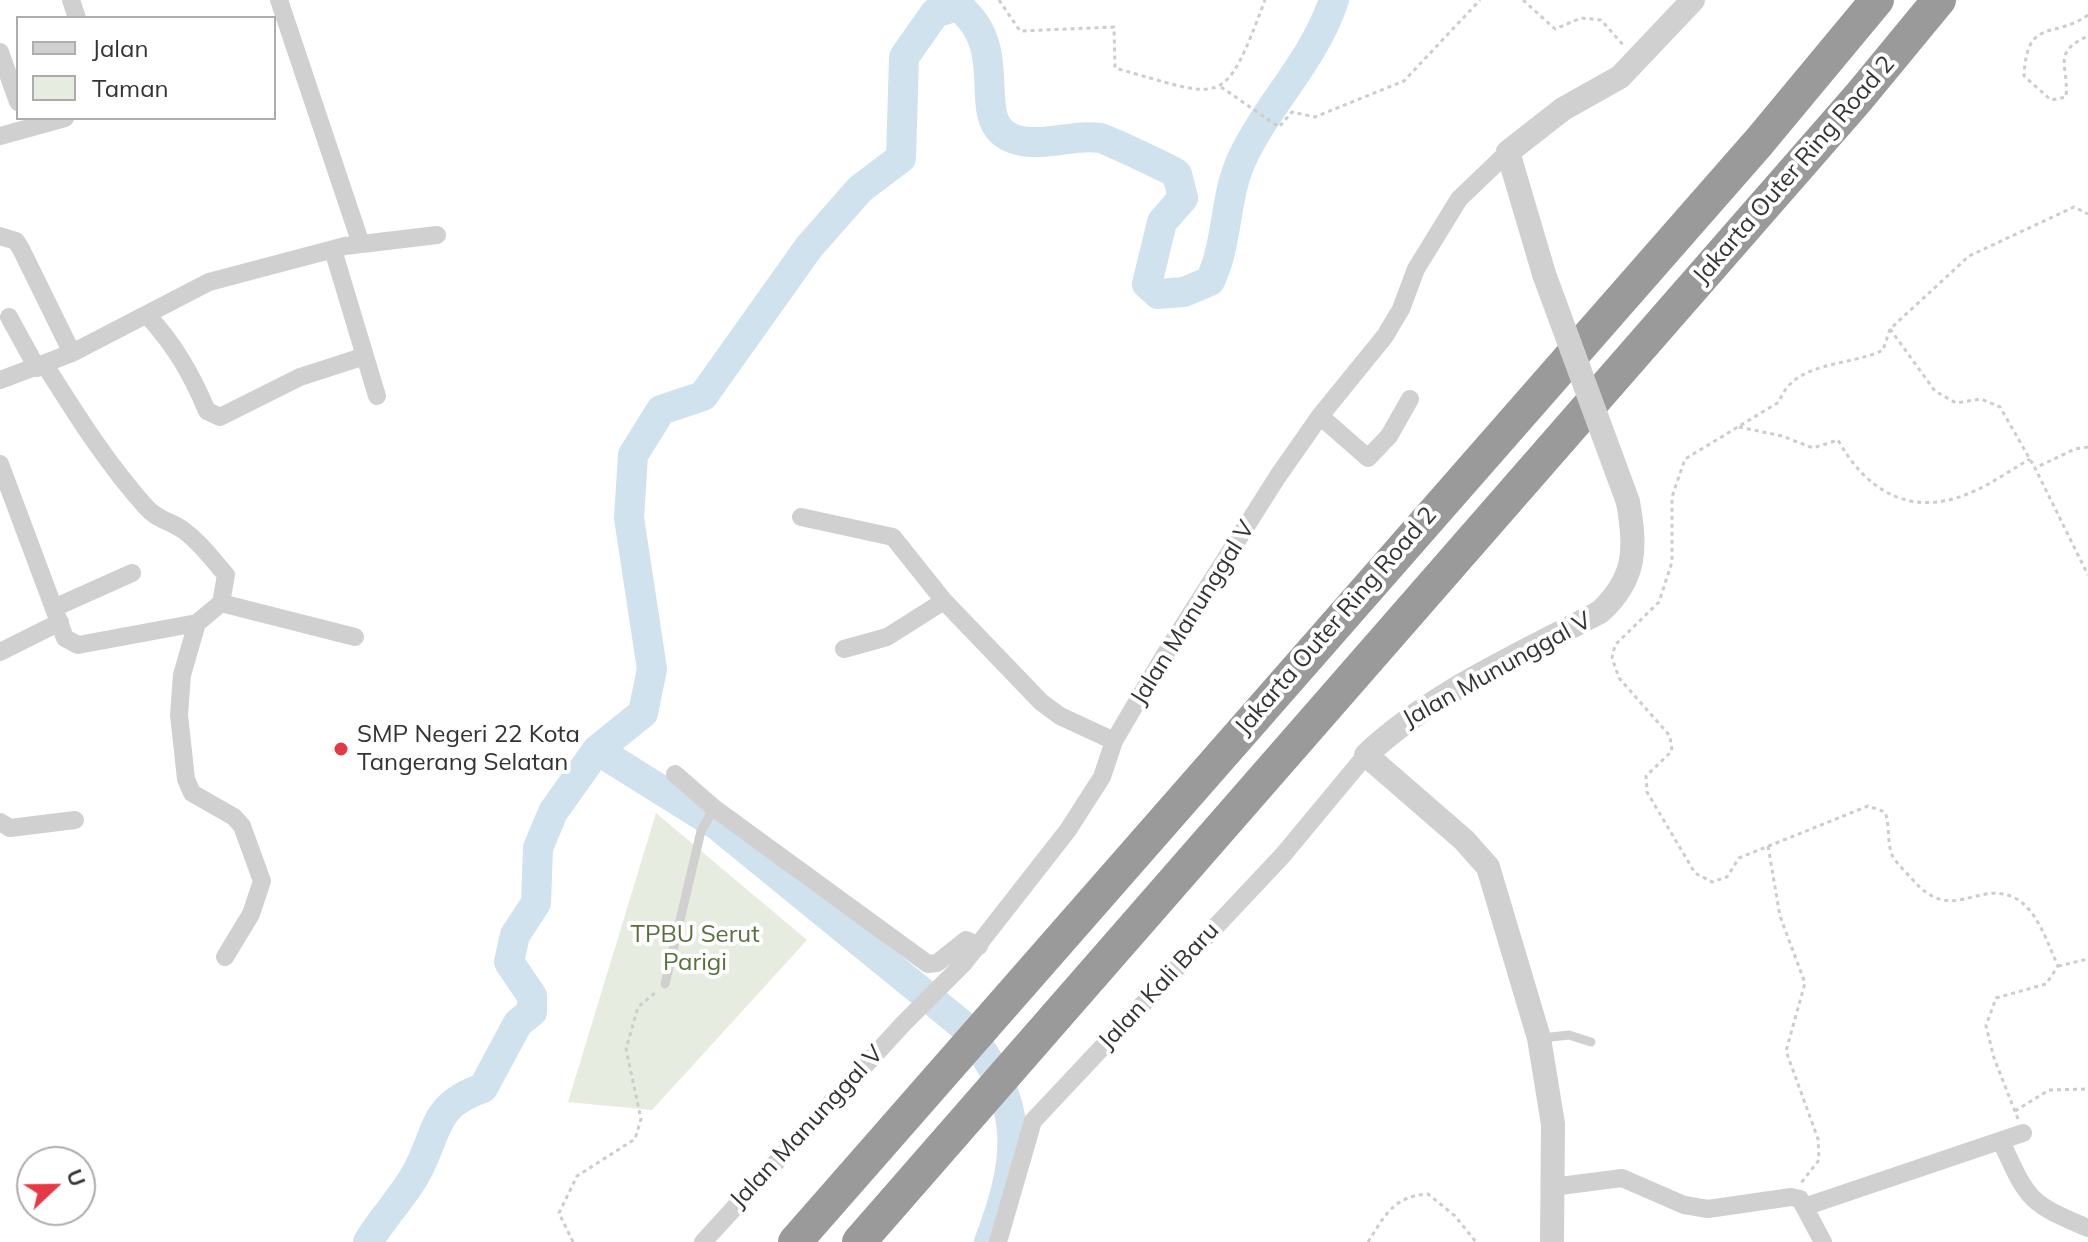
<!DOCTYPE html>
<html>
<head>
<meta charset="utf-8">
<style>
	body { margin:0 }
	#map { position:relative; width:2088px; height:1242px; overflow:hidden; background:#fff; font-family:Mulish,sans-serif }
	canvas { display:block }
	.legend { position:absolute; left:16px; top:16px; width:260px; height:104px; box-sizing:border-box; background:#fff; border:2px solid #adadad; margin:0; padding:10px 14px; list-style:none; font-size:24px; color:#333 }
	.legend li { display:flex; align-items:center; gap:16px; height:40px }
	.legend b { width:40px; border:2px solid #adadad }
	.north { position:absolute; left:16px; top:1146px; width:80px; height:80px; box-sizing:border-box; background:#fff; border:2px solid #adadad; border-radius:50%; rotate:68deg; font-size:22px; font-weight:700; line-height:32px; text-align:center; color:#333 }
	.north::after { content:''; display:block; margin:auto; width:28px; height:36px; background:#e63946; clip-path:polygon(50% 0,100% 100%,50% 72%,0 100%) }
</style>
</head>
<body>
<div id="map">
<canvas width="2088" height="1242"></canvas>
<ul class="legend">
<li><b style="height:10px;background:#d0d0d0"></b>Jalan</li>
<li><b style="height:22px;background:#e6ecdf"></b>Taman</li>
</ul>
<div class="north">U</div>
</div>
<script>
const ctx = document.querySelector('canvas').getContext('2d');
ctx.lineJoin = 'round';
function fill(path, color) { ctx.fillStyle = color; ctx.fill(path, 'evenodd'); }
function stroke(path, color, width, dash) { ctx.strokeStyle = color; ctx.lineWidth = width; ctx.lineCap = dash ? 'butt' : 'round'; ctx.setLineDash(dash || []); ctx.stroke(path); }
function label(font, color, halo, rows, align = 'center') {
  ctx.font = font + ' Mulish,sans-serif'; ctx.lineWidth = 8; ctx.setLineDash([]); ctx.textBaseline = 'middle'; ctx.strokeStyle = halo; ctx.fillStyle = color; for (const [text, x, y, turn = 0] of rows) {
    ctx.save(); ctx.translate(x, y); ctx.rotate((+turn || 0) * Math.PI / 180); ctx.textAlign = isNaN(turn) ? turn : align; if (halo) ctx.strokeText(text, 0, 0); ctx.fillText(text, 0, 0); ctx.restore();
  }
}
fill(new Path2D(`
	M 656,813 L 807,940 L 652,1110 L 568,1102 Z`), '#e6ecdf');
stroke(new Path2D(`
	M 368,1242 C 383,1217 405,1195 418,1170 C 439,1129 433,1105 483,1088 L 518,1023 L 532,1012 L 532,996 L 509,962 L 515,935 L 536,903 L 538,848 L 553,812 L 597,750
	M 989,1242 C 1022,1155 1025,1105 966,1028 L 717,825 L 597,750 L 643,713 L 652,669 L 629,518 L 633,455 L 661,410 L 703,396 L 809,247 L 860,189 L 901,158 L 904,57 L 935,13 L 958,6 C 1010,47 974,109 1003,133 C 1028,153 1072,133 1100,138 C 1106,139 1172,170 1177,174 L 1183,198 L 1162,222 L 1147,284 L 1158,294 L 1184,292 L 1210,281 C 1228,244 1224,200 1241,161 C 1267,104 1312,64 1334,0`), '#cfe2ee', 30);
stroke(new Path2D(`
	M 999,0 L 1020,31 L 1114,27 L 1115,68 C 1224,98 1223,112 1265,0
	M 1523,0 L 1555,29 L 1581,18 L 1601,20 L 1624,46
	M 2088,15 C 2053,40 2027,16 2024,76 L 2051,100 L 2066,97 C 2069,64 2051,53 2088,36
	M 1221,87 L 1279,127 L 1292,112 L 1315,117 L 1404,81 L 1480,0
	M 1890,329 L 1935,391 L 1956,403 L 1981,399 L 2000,407 L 2035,468
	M 1739,427 L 1782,436 L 1813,448 L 1838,440 C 1865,489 1908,517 1965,495 C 1987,487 2009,471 2030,459
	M 2088,447 L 2075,449 L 2035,468 L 2088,575
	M 1768,846 L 1780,916 L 1805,983 L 1786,1051 L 1818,1139 L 1819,1160 L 1801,1183
	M 2058,966 L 2088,959
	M 2015,1111 L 2049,1090 L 2088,1089
	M 2018,1119 L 1994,1058 L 1986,1026 L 1996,998 L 2046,984 L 2058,966 C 2048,945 2038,910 2015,898 C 1977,879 1952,926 1912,879 C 1906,872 1896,863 1892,855 C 1887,842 1890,826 1885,812 L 1868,806 L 1739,858 L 1727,877 L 1712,882 L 1695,873 L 1647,792 L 1646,776 L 1672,751 L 1670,736 L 1619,678 L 1612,658 L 1615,645 L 1659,602 L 1672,562 L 1672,497 L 1685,459 L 1779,402 C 1794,360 1849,367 1883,350 L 1890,329 L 1969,256 L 2074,207 L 2088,214
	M 573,1242 L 559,1213 L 577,1176 L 635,1139 L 641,1119 L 626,1049 L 638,1007 L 656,992
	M 1368,1242 C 1385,1215 1394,1196 1428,1194 L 1455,1216 L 1476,1242`), '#cdcdcd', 3, [4, 4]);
stroke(new Path2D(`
	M 665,984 L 701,831 L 714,808
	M 1542,1038 L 1569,1035 L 1591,1042`), '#d0d0d0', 9);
stroke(new Path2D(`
	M 71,0 L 77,18
	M 279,0 L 361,244
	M 0,52 L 18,102
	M 0,136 L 65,118
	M 0,236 L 16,241 L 21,249 L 72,353
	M 333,250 L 377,396
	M 147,315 C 174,344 191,373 207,411 L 220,417 L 300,377 L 365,356
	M 9,317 L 37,368
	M 0,380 L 72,353 L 209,282 L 345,246 L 437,235
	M 1320,416 L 1368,458 L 1389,436 L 1410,399
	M 0,464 L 65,638 L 78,645 L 197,623 L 221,603 L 226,575 C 212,559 200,542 183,530 C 171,521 157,520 146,507 C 107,464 76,414 45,365
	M 801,517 L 893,537 L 944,601 L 1041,702 L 1060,716 L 1114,741
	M 221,603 L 355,637
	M 56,607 L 132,573
	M 197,623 L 182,675 L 179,715 L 186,779 L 192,793 L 234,817 L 242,826 L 262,881 L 251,914 L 225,957
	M 844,649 L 887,637 L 944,601
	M 0,652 L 60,622
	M 675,774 L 714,808 L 928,964 L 937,963 L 966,940 L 979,946
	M 0,822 L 10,828 L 75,820
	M 2001,1141 C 2028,1200 2028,1203 2088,1228
	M 1552,1187 L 1622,1178 L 1684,1205 L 1708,1209 L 1791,1197 L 1800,1199 L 1823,1242
	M 1807,1206 L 2023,1133
	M 703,1242 L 904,1023 L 964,963 L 1068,830 L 1102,777 L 1114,741 L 1164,656 L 1278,476 L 1320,416 L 1385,336 L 1401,309 L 1416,269 L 1459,199 L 1508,152
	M 998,1242 L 1033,1121 L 1283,855 L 1366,755`), '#d0d0d0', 18);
stroke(new Path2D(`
	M 1544,274 L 1508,152 L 1563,109 L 1620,77 L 1693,0
	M 1552,1242 L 1553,1124 L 1539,1038 L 1488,867 L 1464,840 L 1366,755 C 1433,692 1519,655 1600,612 C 1637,578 1636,547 1628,502`), '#d0d0d0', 24);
stroke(new Path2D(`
	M 795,1242 L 1759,142 L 1877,0
	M 859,1242 L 1859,97 L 1939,0`), '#9a9a9a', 34);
stroke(new Path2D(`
	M 1544,274 L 1628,502`), '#d0d0d0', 24);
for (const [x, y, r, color] of [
	[341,749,8,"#e63946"]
]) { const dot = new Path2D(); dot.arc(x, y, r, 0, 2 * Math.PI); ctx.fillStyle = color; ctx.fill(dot); stroke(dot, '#fff', 3); }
label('24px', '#333', '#fff', [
	["Jakarta Outer Ring Road 2",1794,170,-49],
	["Jalan Manunggal V",1193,613,-58],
	["Jakarta Outer Ring Road 2",1336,621,-49],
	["Jalan Mununggal V",1497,670,-29],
	["Jalan Kali Baru",1159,986,-47],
	["Jalan Manunggal V",807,1127,-47]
]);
label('24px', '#333', '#fff', [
	["SMP Negeri 22 Kota",357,735],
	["Tangerang Selatan",357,763]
], 'left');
label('24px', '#56703f', '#fff', [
	["TPBU Serut",695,935],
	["Parigi",695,963]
]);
</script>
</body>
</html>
